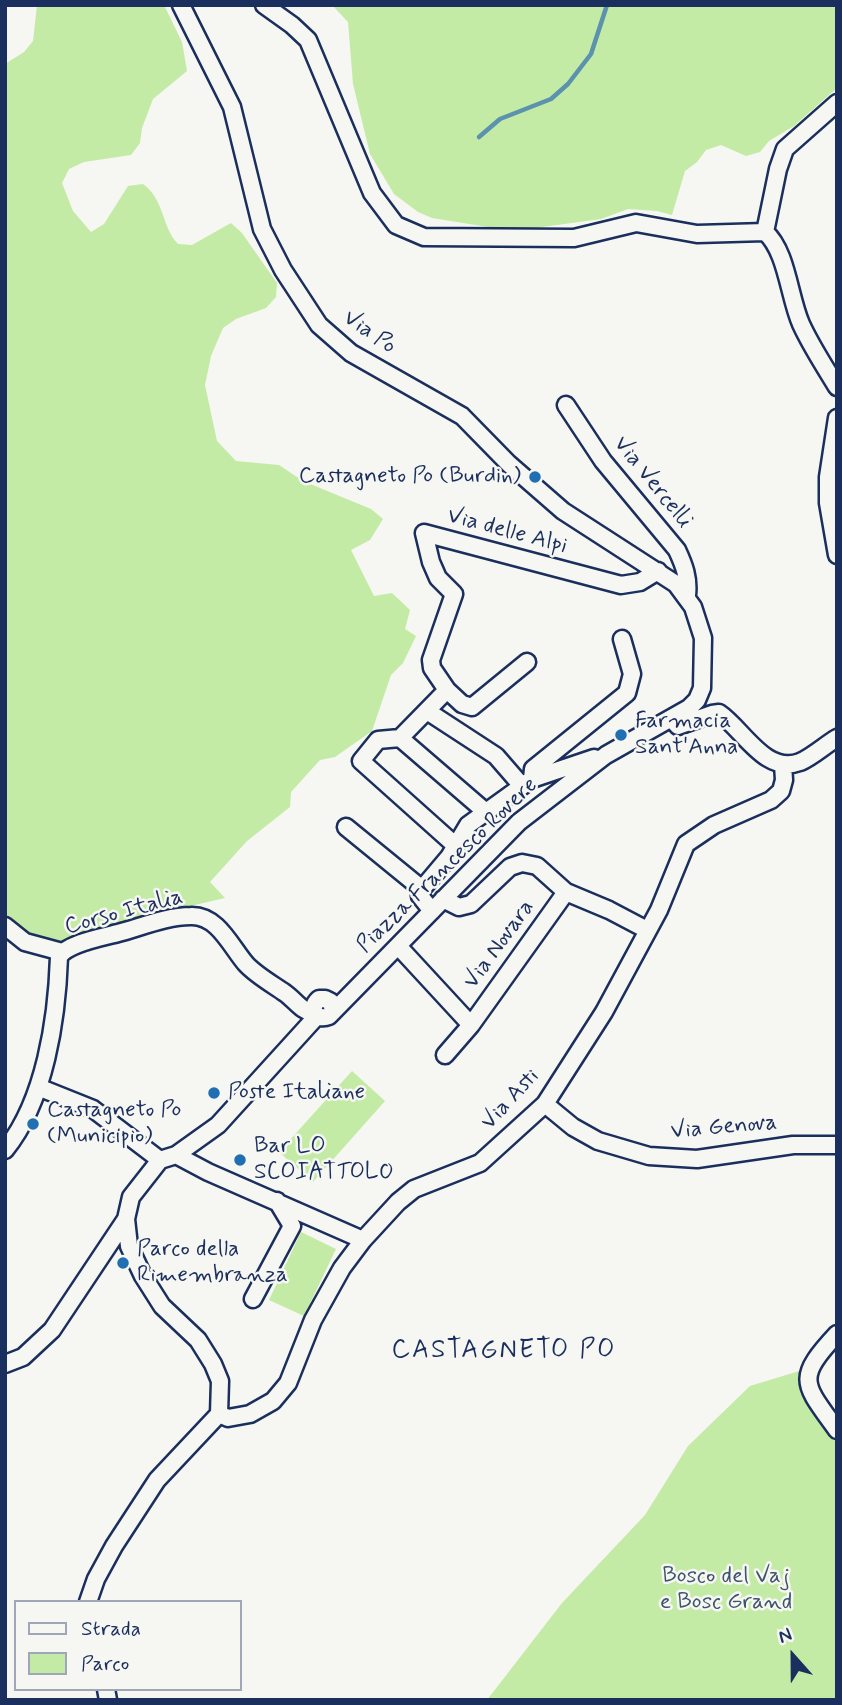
<!DOCTYPE html>
<html>
<head>
<meta charset="utf-8">
<style>
	body { margin:0 }
	#map { position:relative; width:842px; height:1705px; overflow:hidden; background:#f6f6f2; font-family:Mynerve,sans-serif }
	canvas { display:block }
	.frame { position:absolute; inset:0; border:7px solid #1b2f5e; pointer-events:none }
	.legend { position:absolute; left:14px; top:1600px; width:228px; height:91px; box-sizing:border-box; background:#f6f6f2; border:2px solid #9ea6b7; margin:0; padding:9px 12px; list-style:none; font-size:21px; color:#1b2f5e }
	.legend li { display:flex; align-items:center; gap:14px; height:35px }
	.legend b { width:35px; border:2px solid #9ea6b7 }
	.north { position:absolute; left:758px; top:1621px; width:70px; height:70px; -webkit-text-stroke:5px #f6f6f2; paint-order:stroke; rotate:339deg; font-size:19px; font-weight:700; line-height:28px; text-align:center; color:#1b2f5e }
	.north::after { content:''; display:block; margin:auto; width:24px; height:32px; background:#1b2f5e; clip-path:polygon(50% 0,100% 100%,50% 72%,0 100%) }
</style>
</head>
<body>
<div id="map">
<canvas width="842" height="1705"></canvas>
<div class="frame"></div>
<ul class="legend">
<li><b style="height:9px;background:#f6f6f2"></b>Strada</li>
<li><b style="height:19px;background:#c4eba5"></b>Parco</li>
</ul>
<div class="north">N</div>
</div>
<script>
const ctx = document.querySelector('canvas').getContext('2d');
ctx.lineJoin = 'round';
function fill(path, color) { ctx.fillStyle = color; ctx.fill(path, 'evenodd'); }
function stroke(path, color, width, dash) { ctx.strokeStyle = color; ctx.lineWidth = width; ctx.lineCap = dash ? 'butt' : 'round'; ctx.setLineDash(dash || []); ctx.stroke(path); }
function label(font, color, halo, rows, align = 'center') {
  ctx.font = font + ' Mynerve,sans-serif'; ctx.lineWidth = 5; ctx.setLineDash([]); ctx.textBaseline = 'middle'; ctx.strokeStyle = halo; ctx.fillStyle = color; for (const [text, x, y, turn = 0] of rows) {
    ctx.save(); ctx.translate(x, y); ctx.rotate((+turn || 0) * Math.PI / 180); ctx.textAlign = isNaN(turn) ? turn : align; if (halo) ctx.strokeText(text, 0, 0); ctx.fillText(text, 0, 0); ctx.restore();
  }
}
fill(new Path2D(`
	M 37,5 L 164,5 L 182,42 L 187,71 L 153,99 L 142,128 L 140,143 L 131,155 L 84,162 L 69,169 L 62,183 L 73,211 L 91,232 L 104,224 L 128,186 L 143,184 C 165,200 161,226 178,244 L 192,245 L 231,223 L 242,233 L 277,283 L 276,297 L 266,308 L 236,319 L 223,328 L 211,356 L 205,385 L 217,441 L 236,461 L 279,465 L 303,481 L 371,509 L 383,519 L 370,540 L 351,550 L 374,596 L 392,593 L 410,610 L 405,629 L 416,636 L 403,663 L 391,675 L 372,731 L 335,757 L 320,760 L 291,792 L 290,807 L 247,841 L 210,882 L 225,898 L 173,910 L 92,936 L 58,943 L 29,936 L 5,916 L 5,64 L 24,52 L 33,41 Z
	M 332,5 L 837,5 L 837,88 L 794,126 L 769,141 L 760,152 L 746,156 L 721,145 L 706,150 L 697,162 L 685,171 L 672,215 L 657,211 L 628,209 L 601,219 L 513,231 L 432,218 L 418,212 L 394,194 L 370,154 L 353,84 L 348,22 Z
	M 352,1071 L 385,1101 L 313,1182 L 279,1152 Z
	M 301,1232 L 336,1249 L 304,1316 L 269,1300 Z
	M 809,1368 L 837,1419 L 837,1700 L 487,1700 L 562,1603 L 645,1515 L 688,1446 L 750,1386 Z`), '#c4eba5');
stroke(new Path2D(`
	M 479,137 L 500,119 L 551,99 L 568,84 L 591,54 L 607,5`), '#5b92ad', 4.5);
const minor = new Path2D(`
	M 181,5 L 232,107 L 262,229 L 283,270 L 319,325 L 351,353 L 462,416 L 509,464 L 563,511 L 676,584 L 693,607 L 703,638 L 702,688 L 697,700 L 689,708 L 606,755 L 519,822 L 329,1016 C 316,1021 308,1009 319,999 L 325,999 L 331,1002 L 333,1011
	M 264,5 L 292,25 L 308,40 L 372,193 L 396,225 L 424,237 L 574,238 L 636,223 L 697,234 L 765,232 C 787,251 789,297 801,324 C 811,346 825,367 837,387
	M 765,232 L 778,169 L 785,149 L 837,103
	M 566,405 L 603,461 L 677,550 C 684,565 689,578 687,595
	M 837,418 L 828,477 L 828,503 L 837,555
	M 447,690 L 462,704 L 472,707 L 527,662
	M 427,711 L 496,756 L 522,786
	M 671,718 L 678,726 L 712,714 L 719,713 C 743,729 765,775 800,762 C 812,757 825,745 837,738
	M 400,738 L 487,813
	M 532,779 L 533,769 L 627,693 L 632,674 L 622,639
	M 346,827 L 422,889
	M 456,846 L 361,761 L 378,740 L 400,738 L 447,690 L 432,668 L 431,660 L 454,594 L 438,578 L 431,562 L 424,533 L 621,585 L 640,582 L 658,571
	M 443,899 L 459,907 L 471,904 L 510,867 L 522,863 L 537,866 L 566,892 L 609,910 L 647,930
	M 432,911 L 420,896 L 422,889 L 449,857 L 468,825 L 532,779 L 594,758
	M 5,926 L 25,942 L 62,952
	M 399,947 L 471,1025
	M 445,1055 L 471,1025 L 566,892
	M 38,1087 L 93,1109 L 160,1160
	M 545,1104 L 573,1127 L 598,1141 L 649,1156 L 697,1159 L 793,1145 L 837,1145
	M 5,1150 C 45,1101 57,1019 59,957 C 67,943 103,937 118,933 C 141,927 167,916 191,916 C 218,915 231,947 246,964 C 256,975 272,984 285,993 C 296,1001 301,1011 315,1014
	M 176,1155 L 208,1172 L 363,1240
	M 126,1219 L 129,1246 L 143,1276 L 162,1306 L 198,1340 L 213,1364 L 220,1381 L 219,1414
	M 253,1299 L 292,1226 L 277,1201
	M 837,1334 C 795,1379 803,1383 837,1430
	M 5,1364 L 23,1357 L 52,1330 L 126,1219 L 131,1197 L 160,1160 L 176,1155 L 218,1125 L 317,1016
	M 219,1414 L 228,1418 L 250,1414 L 273,1401 L 288,1383 L 313,1320 L 342,1268 L 363,1240 L 398,1202 L 414,1189 L 480,1163 L 545,1104 L 604,1012 L 659,910 L 686,844 L 714,825 L 771,800 L 781,791 L 784,780 L 783,764
	M 88,1602 L 96,1579 L 114,1546 L 157,1480 L 219,1414
	M 106,1689 L 108,1700`);
stroke(minor, '#1b2f5e', 21);
stroke(minor, '#f6f6f2', 16);
for (const [x, y, r, color] of [
	[535,477,7,"#1f6fb2"],
	[621,735,7,"#1f6fb2"],
	[214,1093,7,"#1f6fb2"],
	[33,1124,7,"#1f6fb2"],
	[240,1160,7,"#1f6fb2"],
	[123,1263,7,"#1f6fb2"]
]) { const dot = new Path2D(); dot.arc(x, y, r, 0, 2 * Math.PI); ctx.fillStyle = color; ctx.fill(dot); stroke(dot, '#f6f6f2', 2.5); }
label('23px', '#1b2f5e', '#f6f6f2', [
	["Via Po",369,333,35],
	["Via Vercelli",652,483,51],
	["Via delle Alpi",507,532,15],
	["Piazza Francesco Rovere",448,866,-44],
	["Corso Italia",124,913,-15],
	["Via Novara",500,945,-54],
	["Via Asti",511,1100,-47],
	["Via Genova",724,1128,-5]
]);
label('23px', '#1b2f5e', '#f6f6f2', [
	["Castagneto Po (Burdin)",521,477,"right"],
	["Farmacia",635,722],
	["Sant'Anna",635,748],
	["Poste Italiane",228,1093],
	["Castagneto Po",47,1111],
	["(Municipio)",47,1137],
	["Bar LO",254,1147],
	["SCOIATTOLO",254,1173],
	["Parco della",137,1250],
	["Rimembranza",137,1276]
], 'left');
label('23px', '#3d556c', '#f6f6f2', [
	["Bosco del Vaj",726,1577],
	["e Bosc Grand",726,1603]
]);
ctx.letterSpacing = '2px';
label('26px', '#1b2f5e', '#f6f6f2', [
	["CASTAGNETO PO",504,1352]
]);
ctx.letterSpacing = '0px';
</script>
</body>
</html>
